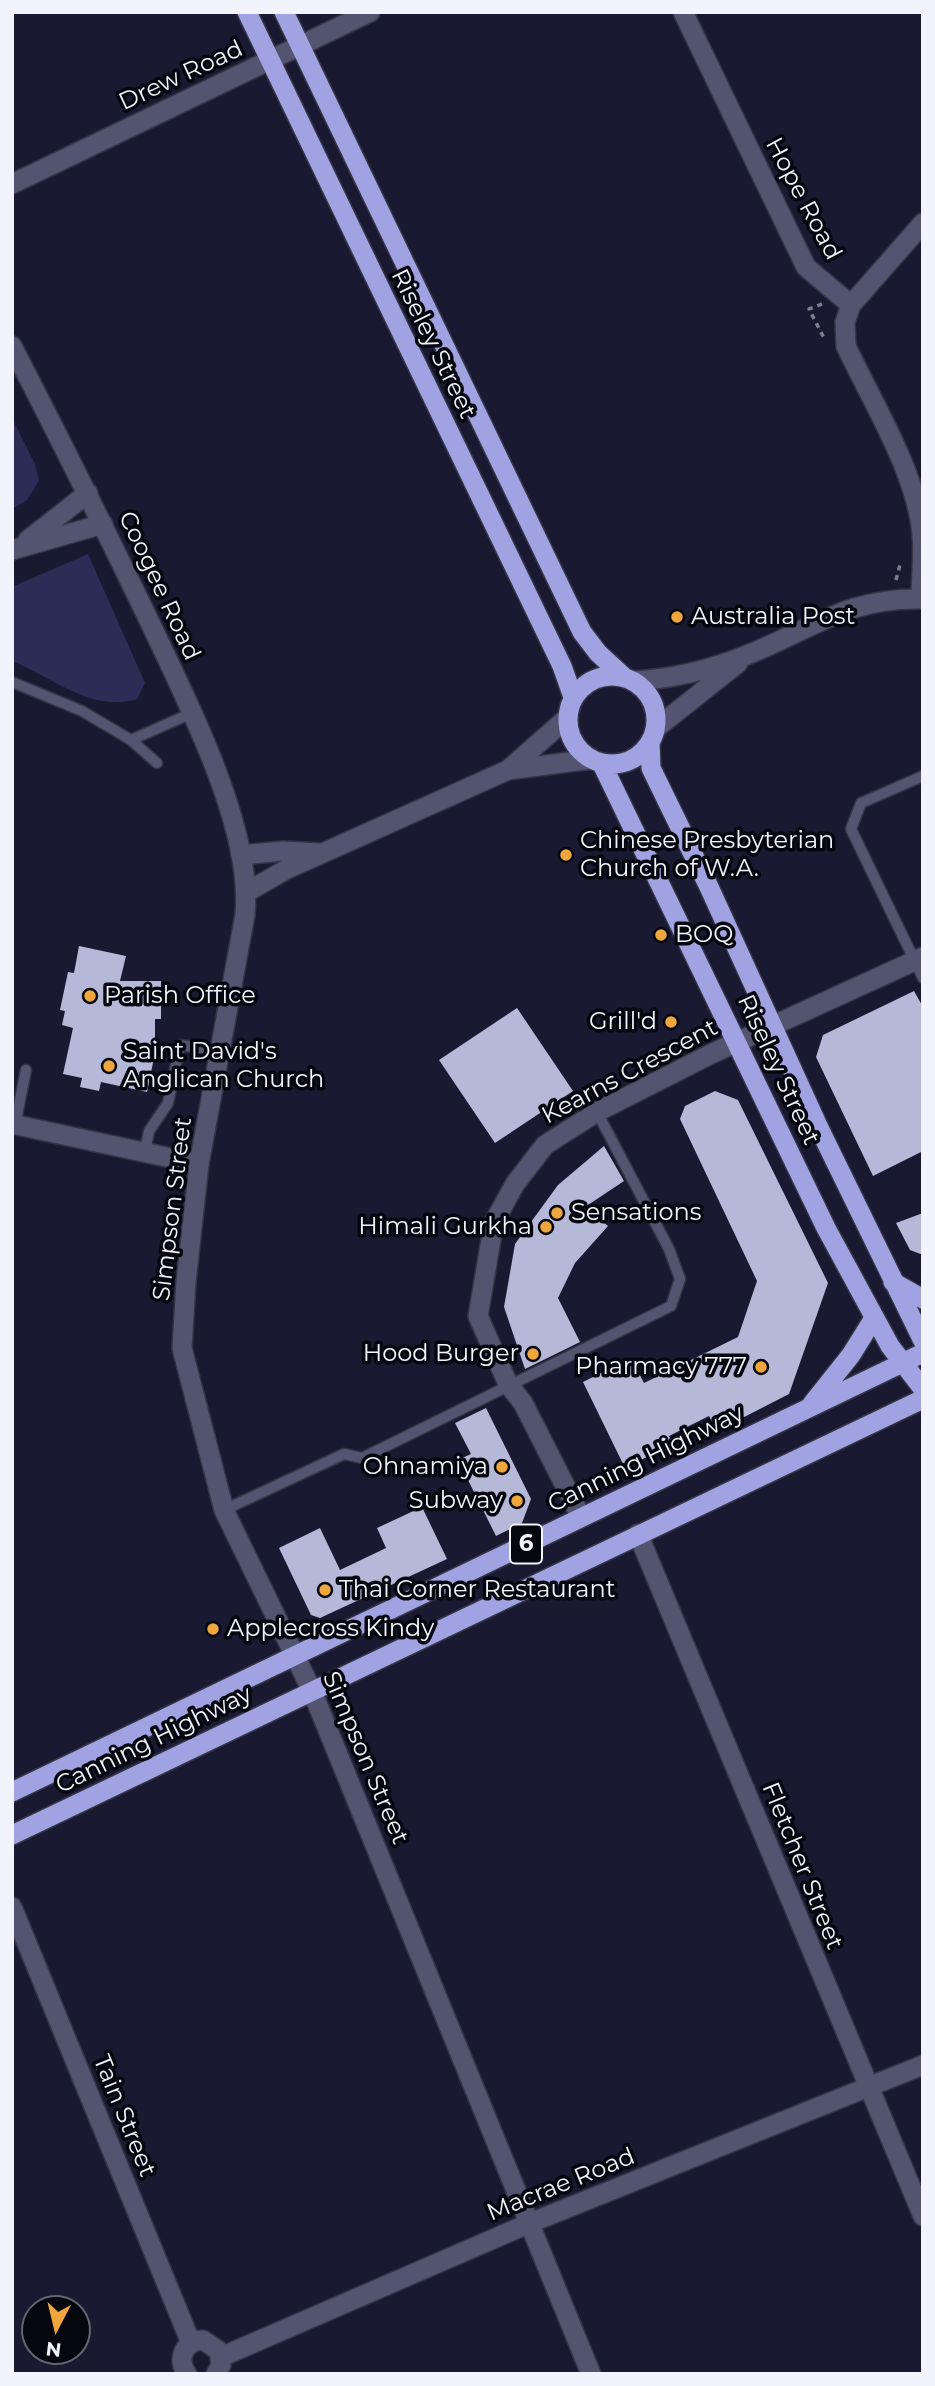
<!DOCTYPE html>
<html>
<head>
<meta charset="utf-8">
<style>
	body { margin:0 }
	#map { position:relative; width:935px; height:2386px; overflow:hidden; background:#191931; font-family:Montserrat,sans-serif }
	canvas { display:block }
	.frame { position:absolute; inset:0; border:14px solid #f2f3fd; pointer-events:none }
	.north { position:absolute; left:21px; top:2295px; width:70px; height:70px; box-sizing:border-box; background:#06060f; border:2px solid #64656e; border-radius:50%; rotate:187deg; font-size:19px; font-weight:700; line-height:28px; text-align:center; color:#f2f3fd }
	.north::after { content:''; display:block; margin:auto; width:24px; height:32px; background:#efa73d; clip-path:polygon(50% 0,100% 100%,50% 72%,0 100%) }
</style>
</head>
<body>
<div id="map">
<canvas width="935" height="2386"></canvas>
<div class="frame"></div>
<div class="north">N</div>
</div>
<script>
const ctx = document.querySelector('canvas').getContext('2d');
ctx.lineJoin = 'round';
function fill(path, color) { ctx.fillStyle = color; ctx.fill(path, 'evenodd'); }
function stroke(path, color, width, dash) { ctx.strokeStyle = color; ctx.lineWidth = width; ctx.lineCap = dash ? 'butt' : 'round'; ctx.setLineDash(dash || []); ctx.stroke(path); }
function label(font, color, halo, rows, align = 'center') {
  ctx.font = font + ' Montserrat,sans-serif'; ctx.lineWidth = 7; ctx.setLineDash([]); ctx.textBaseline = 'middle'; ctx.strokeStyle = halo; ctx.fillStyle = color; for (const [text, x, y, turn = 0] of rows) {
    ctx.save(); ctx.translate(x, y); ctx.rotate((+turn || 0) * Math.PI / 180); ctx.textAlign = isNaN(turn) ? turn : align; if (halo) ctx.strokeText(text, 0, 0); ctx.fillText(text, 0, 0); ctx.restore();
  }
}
fill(new Path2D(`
	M 12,418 L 35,464 L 39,481 L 27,500 L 12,509 Z
	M 88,554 L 145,683 L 137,699 C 92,713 54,678 12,661 L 12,587 Z`), '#2d2c57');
fill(new Path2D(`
	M 79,946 L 126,956 L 120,981 L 161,981 L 161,1019 L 155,1019 L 155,1053 L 147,1092 L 101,1082 L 99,1091 L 80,1087 L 82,1078 L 63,1074 L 73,1028 L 62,1025 L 65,1011 L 60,1010 L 68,972 L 74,973 Z
	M 914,991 L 923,1007 L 923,1151 L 873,1176 L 816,1057 L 823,1035 Z
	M 517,1008 L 573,1091 L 495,1143 L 439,1060 Z
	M 715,1091 L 738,1100 L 828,1283 L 789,1394 L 717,1431 L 709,1416 L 669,1436 L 673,1444 L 625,1468 L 583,1382 L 631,1358 L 644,1383 L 738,1337 L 757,1281 L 680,1119 L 685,1106 Z
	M 604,1146 L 624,1181 L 585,1207 L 608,1226 L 575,1263 L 558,1298 L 580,1342 L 525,1369 L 504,1307 L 515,1244 L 558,1185 Z
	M 923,1213 L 923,1255 L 910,1250 L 896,1223 Z
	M 486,1408 L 531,1499 L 522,1523 L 496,1536 L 458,1460 L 471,1454 L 455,1423 Z
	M 422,1507 L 447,1559 L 320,1618 L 311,1615 L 279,1548 L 320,1528 L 340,1570 L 386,1548 L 377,1528 Z`), '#b6b8d8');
const service = new Path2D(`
	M 12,682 L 82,711 L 131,740 L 192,713
	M 131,740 L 157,763
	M 923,776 L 861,803 L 851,829 L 923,978
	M 15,1125 L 26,1070
	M 145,1152 L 149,1131 L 168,1103 L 180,1045 L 221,1051
	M 224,1510 L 344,1454 L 362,1458 L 671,1306 L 680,1279 L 669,1249 L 597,1112`);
const minor = new Path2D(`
	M 683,12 L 806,267 L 851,305
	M 12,184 L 370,12
	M 28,540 L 88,493
	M 12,550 L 103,524
	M 921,599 C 921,578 924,556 922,535 C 917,473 872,402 846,346 L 845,322 L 851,305 L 923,223
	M 633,681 C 671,679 712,669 747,655 C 813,629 847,597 923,599
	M 655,729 L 738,663
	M 508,770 L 567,718
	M 241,855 L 283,851 L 320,853
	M 247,892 L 285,870 L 508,770 L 592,759
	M 12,1124 L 199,1164
	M 638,1534 L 923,2216
	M 312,1691 L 591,2374
	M 12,1907 L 191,2343
	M 221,2357 L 530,2223 L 923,2065
	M 187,2374 C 176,2359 184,2341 203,2340 L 219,2351 L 221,2365 L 216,2374`);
const tertiary = new Path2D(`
	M 12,346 C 61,441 109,537 155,633 C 191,710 253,830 245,915 L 199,1164 L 186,1282 L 182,1348 L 224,1510 L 312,1691
	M 581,1517 L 523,1403 L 508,1384 L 478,1316 L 494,1222 L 515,1184 L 545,1145 L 597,1112 L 711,1054 L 923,957`);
const trunk = new Path2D(`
	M 247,12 L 562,666 L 573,697
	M 284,12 L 582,632 L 598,653 L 624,677
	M568 720a44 44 0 1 1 88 0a44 44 0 1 1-88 0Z
	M 650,742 L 651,768 L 709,887 L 819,1128 L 923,1341
	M 602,764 L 826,1228 L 890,1346 L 923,1389
	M 893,1282 L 923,1299
	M 812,1404 L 851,1355 L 874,1318
	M 12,1792 L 923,1353
	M 12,1835 L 923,1399`);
stroke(service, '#343446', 13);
stroke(minor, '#343446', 22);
stroke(tertiary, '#343446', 22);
stroke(trunk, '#343446', 22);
stroke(new Path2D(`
	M 822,304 L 809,309 L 825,340
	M 896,580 L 901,561`), '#7b7c8d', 3.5, [5, 5]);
stroke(service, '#535470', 10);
stroke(minor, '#535470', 19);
stroke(tertiary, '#535470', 19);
stroke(trunk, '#a0a2e1', 19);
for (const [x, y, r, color] of [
	[677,617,7,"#efa73d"],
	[566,855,7,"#efa73d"],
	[661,935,7,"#efa73d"],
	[90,996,7,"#efa73d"],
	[671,1022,7,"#efa73d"],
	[109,1066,7,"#efa73d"],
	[557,1213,7,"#efa73d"],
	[546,1227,7,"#efa73d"],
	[533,1354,7,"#efa73d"],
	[761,1367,7,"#efa73d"],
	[502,1467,7,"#efa73d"],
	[517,1501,7,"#efa73d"],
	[325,1590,7,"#efa73d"],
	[213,1629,7,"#efa73d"]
]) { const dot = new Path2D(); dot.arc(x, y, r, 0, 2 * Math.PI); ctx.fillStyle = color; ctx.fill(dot); stroke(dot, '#06060f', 2.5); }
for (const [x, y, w] of [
	[526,1544,32]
]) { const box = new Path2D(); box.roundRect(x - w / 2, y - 19.5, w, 39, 5); ctx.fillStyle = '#06060f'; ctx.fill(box); stroke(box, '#f2f3fd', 2); }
label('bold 23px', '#f2f3fd', null, [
	["6",526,1544]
]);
label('24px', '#f2f3fd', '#06060f', [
	["Drew Road",181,76,-25],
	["Hope Road",803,199,62],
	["Riseley Street",433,344,64],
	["Coogee Road",159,586,65],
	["Riseley Street",778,1070,65],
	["Kearns Crescent",630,1072,-28],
	["Simpson Street",173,1209,-83],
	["Canning Highway",646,1459,-26],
	["Canning Highway",154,1740,-26],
	["Simpson Street",365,1758,67],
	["Fletcher Street",802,1866,68],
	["Tain Street",124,2116,68],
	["Macrae Road",561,2185,-22]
]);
label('24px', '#f2f3fd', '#06060f', [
	["Australia Post",691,617],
	["Chinese Presbyterian",580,841],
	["Church of W.A.",580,869],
	["BOQ",675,935],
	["Parish Office",104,996],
	["Grill'd",657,1022,"right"],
	["Saint David's",123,1052],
	["Anglican Church",123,1080],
	["Sensations",571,1213],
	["Himali Gurkha",532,1227,"right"],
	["Hood Burger",519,1354,"right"],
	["Pharmacy 777",747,1367,"right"],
	["Ohnamiya",488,1467,"right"],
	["Subway",503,1501,"right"],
	["Thai Corner Restaurant",339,1590],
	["Applecross Kindy",227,1629]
], 'left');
</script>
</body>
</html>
